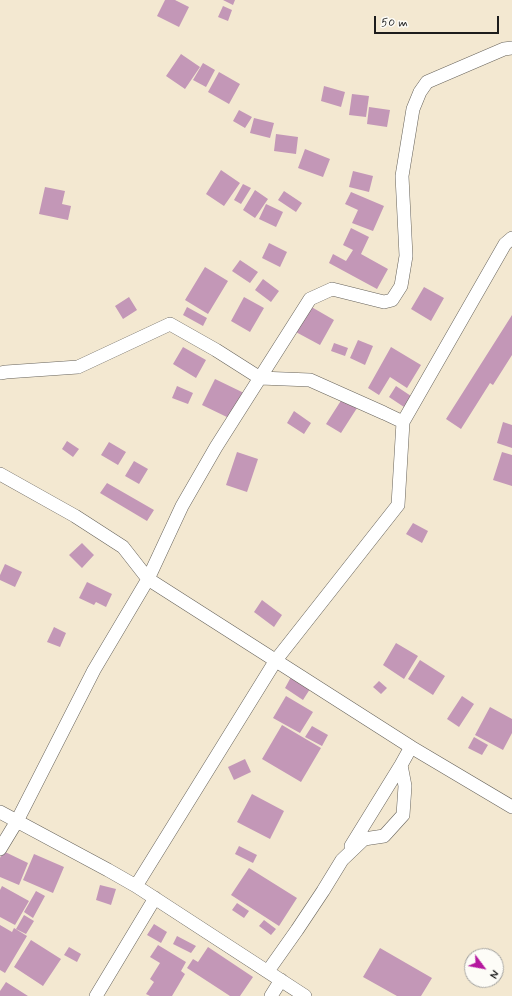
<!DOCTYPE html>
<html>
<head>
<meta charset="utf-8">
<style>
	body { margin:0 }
	#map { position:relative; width:512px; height:996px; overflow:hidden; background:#f3e8d1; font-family:Mynerve,sans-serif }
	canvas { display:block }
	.north { position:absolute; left:464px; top:948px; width:40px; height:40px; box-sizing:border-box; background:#fdfcf7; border:1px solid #a3a29f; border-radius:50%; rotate:122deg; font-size:11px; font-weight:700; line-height:16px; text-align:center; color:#1c1c1c }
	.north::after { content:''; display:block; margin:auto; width:14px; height:18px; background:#b5179e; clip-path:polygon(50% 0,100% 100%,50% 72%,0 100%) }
	.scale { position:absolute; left:374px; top:16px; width:125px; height:18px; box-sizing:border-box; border:2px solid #1c1c1c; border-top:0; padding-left:5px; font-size:12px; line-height:14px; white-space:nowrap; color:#1c1c1c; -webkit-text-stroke:3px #fdfcf7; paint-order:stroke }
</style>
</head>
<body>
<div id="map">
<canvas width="512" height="996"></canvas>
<div class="north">N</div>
<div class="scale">50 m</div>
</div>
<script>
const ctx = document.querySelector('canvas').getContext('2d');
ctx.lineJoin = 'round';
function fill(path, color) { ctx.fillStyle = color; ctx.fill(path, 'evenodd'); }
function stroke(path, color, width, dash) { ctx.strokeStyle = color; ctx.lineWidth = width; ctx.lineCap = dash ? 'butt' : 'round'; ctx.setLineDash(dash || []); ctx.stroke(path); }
fill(new Path2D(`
	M 165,0 L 175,0 L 189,7 L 179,27 L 157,16 Z
	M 223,0 L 235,0 L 233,5 Z
	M 223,6 L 232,10 L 228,21 L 218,17 Z
	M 181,54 L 200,67 L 185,89 L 166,76 Z
	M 203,63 L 215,70 L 206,87 L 193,80 Z
	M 219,72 L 240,84 L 229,104 L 208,92 Z
	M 324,86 L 345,92 L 341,107 L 321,101 Z
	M 352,94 L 369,96 L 366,117 L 349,115 Z
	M 369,107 L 390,110 L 387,127 L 367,124 Z
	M 239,110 L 252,117 L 245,128 L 233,121 Z
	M 254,118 L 274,123 L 270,138 L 250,133 Z
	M 276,134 L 298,137 L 296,154 L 274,151 Z
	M 305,149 L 330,159 L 323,177 L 298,168 Z
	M 221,170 L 240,183 L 224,206 L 206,194 Z
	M 353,171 L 373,176 L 369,192 L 349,187 Z
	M 243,184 L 251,188 L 241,204 L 234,200 Z
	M 45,187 L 65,191 L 62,204 L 71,206 L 68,220 L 39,214 Z
	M 255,190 L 268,199 L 255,218 L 243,210 Z
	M 284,191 L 302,203 L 296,212 L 278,200 Z
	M 351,192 L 384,206 L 373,231 L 352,223 L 358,210 L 345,204 Z
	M 266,204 L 283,212 L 276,227 L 259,219 Z
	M 351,228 L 369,237 L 361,254 L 388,269 L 377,289 L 329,263 L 333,254 L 346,261 L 353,250 L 343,245 Z
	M 269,243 L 287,252 L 280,267 L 262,258 Z
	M 240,260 L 258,272 L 250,283 L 232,271 Z
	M 205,267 L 228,281 L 208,314 L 185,300 Z
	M 263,279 L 279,291 L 271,302 L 255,290 Z
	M 424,287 L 444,298 L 431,321 L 411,309 Z
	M 129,297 L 137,310 L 123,319 L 115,306 Z
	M 244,297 L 264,308 L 250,332 L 231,321 Z
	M 308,305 L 334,320 L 320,345 L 294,331 Z
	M 187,307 L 207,318 L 203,326 L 183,315 Z
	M 512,315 L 512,355 L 493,385 L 490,383 L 461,429 L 446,419 Z
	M 358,340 L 373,346 L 365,365 L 350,358 Z
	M 334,343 L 348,348 L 345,356 L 331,351 Z
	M 183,347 L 206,360 L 196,378 L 173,364 Z
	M 391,347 L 421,365 L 407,388 L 390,377 L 379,395 L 368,388 Z
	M 215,379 L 244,393 L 231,419 L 202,405 Z
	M 177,386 L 193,393 L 188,404 L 172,398 Z
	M 396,386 L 411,396 L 404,407 L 389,397 Z
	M 342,399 L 357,408 L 341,433 L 326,424 Z
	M 294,411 L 311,423 L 304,434 L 287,423 Z
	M 503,422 L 512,425 L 512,448 L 497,443 Z
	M 67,441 L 79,449 L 73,457 L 62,449 Z
	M 109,442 L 126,452 L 118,465 L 101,455 Z
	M 237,452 L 258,459 L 247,492 L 226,485 Z
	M 502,452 L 512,455 L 512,486 L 493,480 Z
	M 134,461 L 148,469 L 139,484 L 125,476 Z
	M 107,483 L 154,510 L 147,521 L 100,493 Z
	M 413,523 L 428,531 L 422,543 L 406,534 Z
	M 82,543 L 94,555 L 82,568 L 69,555 Z
	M 5,564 L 22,572 L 15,587 L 0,580 L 0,575 Z
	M 87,582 L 112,594 L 106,607 L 96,602 L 94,605 L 79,598 Z
	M 262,600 L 282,615 L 274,627 L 254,612 Z
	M 54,627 L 66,633 L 60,647 L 47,642 Z
	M 396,643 L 418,656 L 404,679 L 383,665 Z
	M 420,660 L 445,676 L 433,695 L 408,679 Z
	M 291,677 L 310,689 L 303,700 L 285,688 Z
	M 379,681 L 387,688 L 381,694 L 373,687 Z
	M 286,696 L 313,712 L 300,733 L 273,718 Z
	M 462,696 L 474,704 L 459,727 L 447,719 Z
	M 490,707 L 512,719 L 512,733 L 503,750 L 475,735 Z
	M 282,725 L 321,748 L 301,782 L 262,759 Z
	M 312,726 L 328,735 L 322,746 L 305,737 Z
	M 474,737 L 488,745 L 482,755 L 468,748 Z
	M 245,759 L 251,772 L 234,780 L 228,767 Z
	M 252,794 L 284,811 L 270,839 L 237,822 Z
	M 239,846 L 257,855 L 253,863 L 235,854 Z
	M 3,851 L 28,863 L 19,885 L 0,877 L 0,858 Z
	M 34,854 L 64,867 L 53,893 L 23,880 Z
	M 249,868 L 297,898 L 279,926 L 231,895 Z
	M 100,885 L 116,889 L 111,905 L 96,900 Z
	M 2,886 L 29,901 L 15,925 L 0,917 L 0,890 Z
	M 36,891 L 45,896 L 33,918 L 24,912 Z
	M 237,903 L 249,911 L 244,918 L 232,910 Z
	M 24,915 L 34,921 L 26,934 L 16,929 Z
	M 264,920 L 276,929 L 271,935 L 259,926 Z
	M 154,924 L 167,932 L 161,943 L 147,935 Z
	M 0,925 L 12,932 L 14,928 L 27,936 L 5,973 L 0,970 Z
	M 177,936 L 196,946 L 191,953 L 173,944 Z
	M 31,940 L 61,959 L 43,986 L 14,967 Z
	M 158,945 L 186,962 L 181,971 L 185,974 L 172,996 L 150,996 L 146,994 L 154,982 L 150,979 L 160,963 L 150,957 Z
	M 69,947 L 81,954 L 77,962 L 64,955 Z
	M 208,947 L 253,977 L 240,996 L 230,996 L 187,968 L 193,959 L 198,962 Z
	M 380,948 L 432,978 L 421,996 L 397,996 L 363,977 Z
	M 6,982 L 28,996 L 0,996 L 0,991 Z`), '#c397b7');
const street = new Path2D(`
	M 0,373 L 6,372 L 78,367 L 170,324 L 216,350 L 260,378 L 310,380 L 384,413 L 403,422 L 505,244 L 512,238
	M 0,474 L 75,516 L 123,547 L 148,579 L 411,747 L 512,807
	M 0,812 L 108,870 L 136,886 L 305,996
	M 351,846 L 401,765 L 411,747
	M 0,849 L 17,821 L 94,670 L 148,579 L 182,506 L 216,447 L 310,299 L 332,289 L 384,302 L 392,300 L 401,286 L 406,256 L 402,176 L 413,109 L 420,92 L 427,82 L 504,49 L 512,48
	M 136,886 L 276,660 L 398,505 L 403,422
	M 268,971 L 297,930 L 323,891 L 342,860 L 364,839 L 384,836 L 403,815 L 405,786 L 401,765
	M 96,996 L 155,898
	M 271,996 L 281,980`);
stroke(street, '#67635b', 14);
stroke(street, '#fff', 13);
</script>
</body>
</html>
